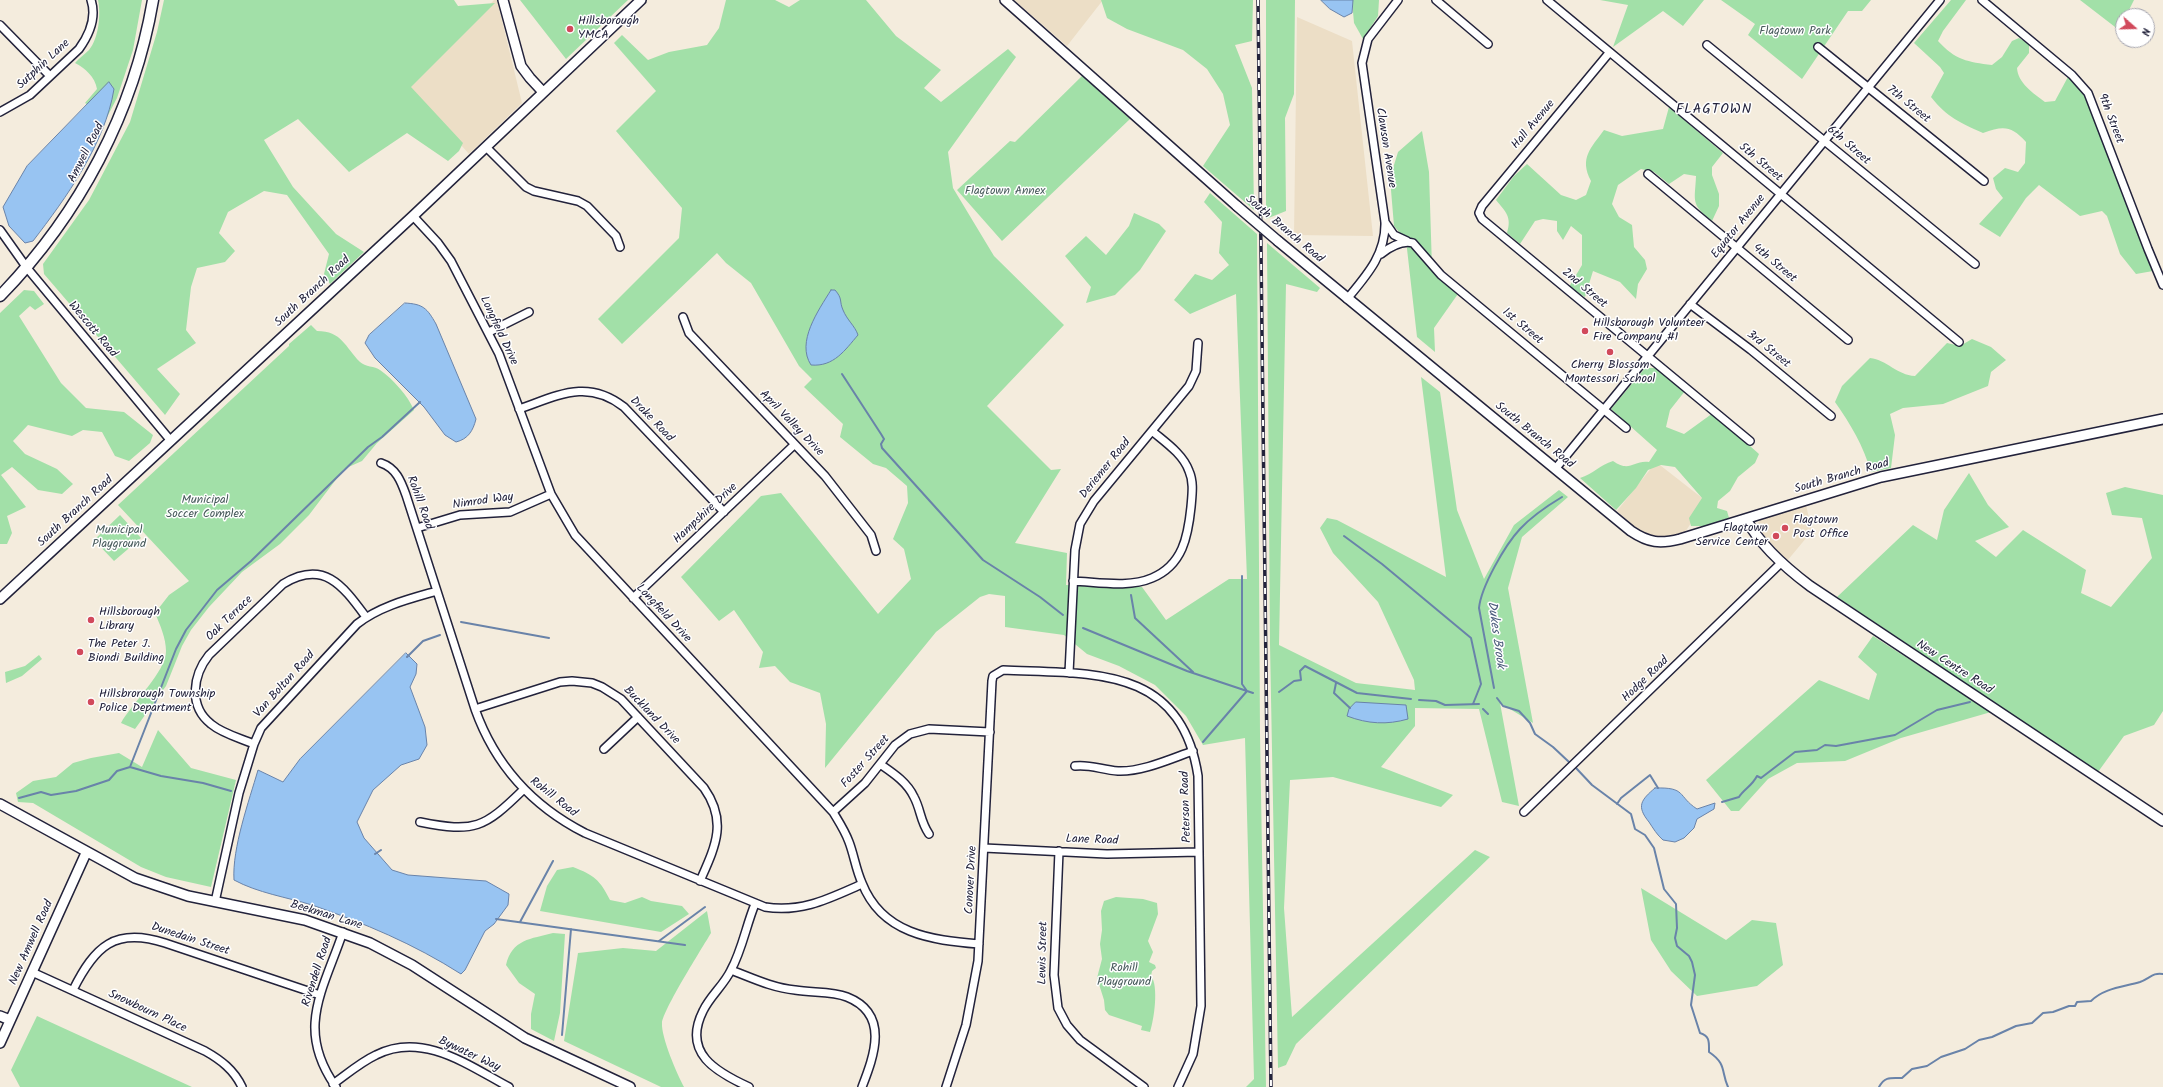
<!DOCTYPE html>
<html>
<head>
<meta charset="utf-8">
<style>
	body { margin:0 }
	#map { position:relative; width:2163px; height:1087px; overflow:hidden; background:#f4ecdd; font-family:Kalam,sans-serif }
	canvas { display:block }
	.north { position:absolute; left:2115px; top:8px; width:40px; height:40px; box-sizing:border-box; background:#fff; border:1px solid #a7a7b1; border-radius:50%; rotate:110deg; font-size:11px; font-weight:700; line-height:16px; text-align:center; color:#22223b }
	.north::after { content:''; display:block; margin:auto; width:14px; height:18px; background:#d1495b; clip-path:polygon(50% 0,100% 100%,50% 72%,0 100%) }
</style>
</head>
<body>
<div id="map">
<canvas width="2163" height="1087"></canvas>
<div class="north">N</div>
</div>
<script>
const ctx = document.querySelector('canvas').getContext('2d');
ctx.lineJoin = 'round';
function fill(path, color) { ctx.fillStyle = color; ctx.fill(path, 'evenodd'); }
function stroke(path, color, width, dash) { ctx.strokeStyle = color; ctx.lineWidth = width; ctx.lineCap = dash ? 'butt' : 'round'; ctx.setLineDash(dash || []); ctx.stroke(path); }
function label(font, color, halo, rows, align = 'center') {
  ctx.font = font + ' Kalam,sans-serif'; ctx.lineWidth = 3; ctx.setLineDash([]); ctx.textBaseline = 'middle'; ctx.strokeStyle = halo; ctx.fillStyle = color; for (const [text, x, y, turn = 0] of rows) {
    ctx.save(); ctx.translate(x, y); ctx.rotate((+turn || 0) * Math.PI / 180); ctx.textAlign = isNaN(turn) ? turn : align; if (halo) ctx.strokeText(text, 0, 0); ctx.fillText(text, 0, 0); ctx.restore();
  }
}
fill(new Path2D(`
	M 494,0 L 497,0 L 522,103 L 469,154 L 409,87 Z
	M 1014,0 L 1103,0 L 1067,46 Z
	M 1297,17 L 1352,41 L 1373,236 L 1294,235 Z
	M 1656,462 L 1706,501 L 1685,532 L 1664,538 L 1650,536 L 1635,527 L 1617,511 Z
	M 1806,505 L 1812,531 L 1787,561 L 1759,530 L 1757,524 L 1760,520 Z`), '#ecdec6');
fill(new Path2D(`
	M 98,0 L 142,0 L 133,50 L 117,98 L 94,142 L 99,111 L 85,103 L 97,89 C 95,77 85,68 75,63 C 79,58 85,54 89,50 C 99,38 101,13 98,0 Z
	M 164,0 L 454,0 L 458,6 L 495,3 L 411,87 L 463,143 L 459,151 L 448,161 L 407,133 L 349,172 L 298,119 L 264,140 L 293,187 L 336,234 L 364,252 L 330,284 L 324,274 L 329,254 L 287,195 L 264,191 L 228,212 L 219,233 L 235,251 L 225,262 L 197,268 L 191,287 L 186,330 L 196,343 L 157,369 L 180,394 L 165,415 L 44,274 L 43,264 L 89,200 L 130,122 L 157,32 Z
	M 520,0 L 628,0 L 566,59 Z
	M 726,0 L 775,0 L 789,7 L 800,0 L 866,0 L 896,36 L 941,70 L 924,88 L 941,102 L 1008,49 L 1016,57 L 948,152 L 953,188 L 994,256 L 1064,325 L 987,406 L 1051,470 L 1061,469 L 1015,543 L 1067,553 L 1066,585 L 1142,587 L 1166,620 L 1229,579 L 1247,579 L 1236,294 L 1190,314 L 1174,300 L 1195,274 L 1212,280 L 1229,265 L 1219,253 L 1222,222 L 1204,202 L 1210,193 L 1257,234 L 1260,734 L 1266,1087 L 1246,1087 L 1254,1079 L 1245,738 L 1203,745 L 1186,716 L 1155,685 L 1119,666 L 1087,654 L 1064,635 L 1005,627 L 1005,596 L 989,594 L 980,597 L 936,632 L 825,768 L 826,724 L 820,693 L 790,682 L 775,666 L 759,668 L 763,652 L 734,610 L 719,621 L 681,577 L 761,496 L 781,493 L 878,614 L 911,579 L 904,549 L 893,539 L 908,503 L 907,486 L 886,468 L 873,464 L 840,437 L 843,424 L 804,387 L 812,379 L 799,366 L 751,283 L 726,263 L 717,253 L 622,344 L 598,319 L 679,238 L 682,208 L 616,131 L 656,91 L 614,43 L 622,35 L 648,60 L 669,52 L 707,45 L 719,28 Z
	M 1101,0 L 1253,0 L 1252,41 L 1235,45 L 1252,88 L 1254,210 L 1203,166 L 1230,125 L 1223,94 L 1207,69 L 1183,50 L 1127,29 L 1107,18 Z
	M 1266,0 L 1295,0 L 1294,94 L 1285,118 L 1286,211 L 1266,219 Z
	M 1352,0 L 1379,0 L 1378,16 L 1363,39 L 1354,23 Z
	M 1600,0 L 1704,0 L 1683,26 L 1663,11 L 1613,47 L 1628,5 Z
	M 1721,0 L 1871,0 L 1862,11 L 1848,11 L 1802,79 L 1748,35 L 1755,24 Z
	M 1951,0 L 1966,0 L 1943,31 L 1938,41 C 1955,60 1968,62 1992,65 L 2002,57 L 2012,41 L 2019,38 L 2029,44 L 2029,53 L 2017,68 C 2018,83 2033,93 2045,102 L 2055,101 L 2069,75 L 2087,96 L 2153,271 L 2136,274 L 2120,254 L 2107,216 L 2102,211 L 2080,216 L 2039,185 L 2026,198 L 2000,237 L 1979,224 L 2003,198 L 1996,189 L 1993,178 L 2005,168 L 2018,172 L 2025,163 L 2026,142 C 2011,125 2003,126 1983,133 C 1959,122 1948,118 1931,97 L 1944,73 L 1940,67 L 1914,43 Z
	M 2080,0 L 2134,0 L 2126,16 L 2123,16 L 2123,22 L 2119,30 Z
	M 1082,76 L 1130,119 L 1002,241 L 957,190 L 1010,141 L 1015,142 Z
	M 1669,107 L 1723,153 L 1712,167 L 1712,175 L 1719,194 L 1719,206 L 1712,221 C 1690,204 1695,201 1696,176 L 1684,174 L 1669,184 L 1654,172 L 1641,169 L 1618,185 L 1612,204 L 1619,217 L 1632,225 L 1634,247 L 1645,260 L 1647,269 L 1638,284 L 1636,299 L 1620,282 L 1593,271 L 1585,297 L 1569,287 L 1582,265 L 1582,235 L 1571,226 L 1563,240 L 1557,231 L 1557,221 L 1543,219 L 1535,221 L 1520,244 L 1507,233 C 1512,217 1506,212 1496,200 L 1514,176 L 1527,164 L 1561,195 L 1576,200 L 1586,195 L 1591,181 C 1579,158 1591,148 1604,130 L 1622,136 L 1663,129 Z
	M 1422,131 L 1429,172 L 1432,268 L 1460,291 L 1434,328 L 1435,352 L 1417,337 L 1406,240 L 1394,226 L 1390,178 L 1398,152 Z
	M 1134,213 L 1159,224 L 1166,231 L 1140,270 L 1115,295 L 1086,303 L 1091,287 L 1065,256 L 1086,236 L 1106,255 L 1129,226 Z
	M 1267,243 L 1320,288 L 1317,292 L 1286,284 L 1279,645 L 1356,683 L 1415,690 L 1414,680 L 1378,602 L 1333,553 L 1320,528 L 1327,518 L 1337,520 L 1446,577 L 1421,377 L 1440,392 L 1457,510 L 1484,579 L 1514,525 L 1559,490 L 1568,497 L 1522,537 L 1508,588 L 1533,723 L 1500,703 L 1519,806 L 1502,802 L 1479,709 L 1415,708 L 1415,726 L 1381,767 L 1453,795 L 1441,807 L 1333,777 L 1290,780 L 1284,908 L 1292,1017 L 1475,850 L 1490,857 L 1296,1044 L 1286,1065 L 1278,1068 L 1270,644 Z
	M 24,290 L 34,291 L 44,304 L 35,310 L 30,306 L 19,316 L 61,383 L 86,408 L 124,412 L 153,435 L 150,443 L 129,461 L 115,456 L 102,432 L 83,430 L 72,436 L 28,425 L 13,441 L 25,454 L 57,469 L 73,484 L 62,494 L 38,490 L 12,467 L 1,475 L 26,507 L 7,516 L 12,533 L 7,544 L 0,544 L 0,313 Z
	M 311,325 L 317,331 C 342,331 345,347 360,362 C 365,367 375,366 380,370 C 393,379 408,396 414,410 L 377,443 L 362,461 L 344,469 L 309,515 L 280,544 L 242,572 L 209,607 L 191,630 L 182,646 L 166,686 L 135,729 L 121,723 C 130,706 167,670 166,651 C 166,638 160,625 155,613 L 169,595 L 189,581 L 118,505 L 289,346 L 289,344 Z
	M 1972,339 L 1991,347 L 2006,360 L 1991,372 L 1988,386 L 1943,404 L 1903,408 L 1890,414 L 1895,435 L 1891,468 L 1871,472 C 1863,445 1851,425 1835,402 L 1842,386 L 1870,358 C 1887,360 1897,375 1915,376 L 1947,343 L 1960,346 Z
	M 1645,368 L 1656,368 L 1685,391 L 1670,410 L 1666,427 L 1684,434 L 1713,413 L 1759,454 L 1755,463 L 1738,477 L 1730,491 L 1718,501 L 1717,508 L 1727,511 L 1729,518 L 1704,526 L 1691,526 L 1689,518 L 1702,498 L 1675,467 L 1661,465 L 1648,470 L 1636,488 L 1616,510 L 1580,478 C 1593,474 1600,465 1613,461 C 1630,473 1633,460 1649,462 L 1657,450 L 1611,409 Z
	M 1969,473 L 1988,505 L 2009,527 L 1975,541 L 1996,557 L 2023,530 L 2086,570 L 2081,593 L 2111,607 L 2152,558 L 2142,518 L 2112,515 L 2106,493 L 2125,487 L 2163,495 L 2163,711 L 2154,725 L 2124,736 L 2098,772 L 1837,597 L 1913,525 L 1937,540 L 1944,510 Z
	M 120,515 L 141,538 L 114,561 L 94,540 Z
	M 1873,636 L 1991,712 L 1901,738 L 1845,761 L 1797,763 L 1768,779 L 1739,811 L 1731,811 L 1706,780 L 1819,680 L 1869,700 L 1877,674 L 1858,657 Z
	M 39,655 L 42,659 L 22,676 L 6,683 L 5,672 L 25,666 Z
	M 158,730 L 191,768 L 236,780 L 211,887 L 166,877 L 141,867 L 33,803 L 18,802 L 16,793 L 33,781 L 56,777 L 73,763 L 91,758 L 119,753 L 142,767 Z
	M 573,867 C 594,875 600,880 610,900 L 625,903 L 642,897 L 651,901 L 682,906 L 689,914 L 661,932 L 540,911 L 547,886 L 557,870 Z
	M 1641,888 L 1726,940 L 1752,920 L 1776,923 L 1783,965 L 1757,986 L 1697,996 L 1671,971 L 1651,940 Z
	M 1116,897 L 1143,899 L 1157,903 L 1158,914 L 1148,941 L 1153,952 L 1149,962 L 1155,965 L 1156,968 L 1152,971 L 1151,976 C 1159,986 1154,1020 1150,1032 L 1141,1030 L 1142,1026 L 1109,1015 L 1105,1010 L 1104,1000 L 1097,978 L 1102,959 L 1100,944 L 1102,930 L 1101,911 L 1104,901 Z
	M 707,911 L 711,933 C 702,948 663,1010 662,1023 C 661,1037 677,1074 684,1087 L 661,1087 L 564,1041 L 578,953 L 623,948 L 656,951 Z
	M 553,933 L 565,934 L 560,1013 L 554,1041 L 531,1029 L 531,1014 L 535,994 L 519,983 L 506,965 C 512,939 531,939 553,933 Z
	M 37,1016 L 192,1087 L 20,1087 L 11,1070 Z`), '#a2e0a8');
const water = new Path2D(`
	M 1321,0 L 1353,0 L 1352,13 L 1344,17 L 1330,9 Z
	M 109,82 L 114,89 C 105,144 66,198 33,241 L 25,243 L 9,226 L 3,207 L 27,166 Z
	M 831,290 L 835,290 C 843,299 839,301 843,310 C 847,320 855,326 858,335 C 845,350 834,367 811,365 C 796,342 818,311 831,290 Z
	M 405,303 C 423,304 427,308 436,324 L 476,419 C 473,431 468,439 456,442 L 445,435 L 424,407 L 375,358 L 365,343 L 369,335 Z
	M 406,653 L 417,664 L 416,674 L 410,687 L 425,727 L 427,745 L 419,759 L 401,765 L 373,790 L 357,822 L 364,838 L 392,870 L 408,875 L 486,881 L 509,894 L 508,905 L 494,924 L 485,931 L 465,970 L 461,974 C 414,944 364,923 312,905 C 286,897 258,893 234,880 C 232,848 249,801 258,770 L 283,782 L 300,759 Z
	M 1356,702 L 1406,705 L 1408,719 C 1387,725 1368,724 1347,716 L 1349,709 Z
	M 1655,788 C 1687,787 1677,796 1697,809 L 1715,803 L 1714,809 L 1697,819 L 1694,828 L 1684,838 L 1675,842 L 1663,840 C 1657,835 1653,828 1649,822 C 1636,806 1641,800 1655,788 Z`);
fill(water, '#98c4f2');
stroke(water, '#6983a9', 1);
stroke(new Path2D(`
	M 842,374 L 881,434 L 884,439 L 881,444 L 882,448 L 983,560 L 1040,597 L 1063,615
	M 1344,536 L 1382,564 L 1471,638 L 1481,684 L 1473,704
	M 1131,595 L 1135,618 L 1193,672
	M 461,622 L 549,638
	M 1083,628 L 1187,671 L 1253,693
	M 407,657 L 423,641 L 440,635
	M 1336,683 L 1334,693 L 1350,708
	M 1494,688 L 1479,608 C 1481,587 1505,545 1520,529 C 1532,516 1547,506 1562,497
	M 1279,692 L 1294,681 L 1301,680 L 1300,671 L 1305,666 L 1357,693 L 1411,699
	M 1497,698 L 1503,706 L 1519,711 L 1530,723 L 1535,734 L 1553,747 L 1569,762
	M 1419,700 L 1436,701 L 1445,705 L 1479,704
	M 1483,709 L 1488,714
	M 1203,742 L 1247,691 L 1242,684 L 1242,576
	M 130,767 L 161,776 L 203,783 L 231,791
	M 1576,768 L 1592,785 L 1631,814 L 1635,829 L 1645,835 L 1654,848 L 1664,889 L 1676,904 L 1677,928 L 1675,938 L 1677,946 L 1689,956 L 1692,962 L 1695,975 L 1691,1005 L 1700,1033 C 1710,1036 1709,1042 1709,1052 C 1727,1064 1721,1072 1728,1087
	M 19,798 L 41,792 L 51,795 L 76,791 L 109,780 L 117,771 L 130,767 L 176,649 L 186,630 L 217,590 L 251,561 L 368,447 L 382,437 L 420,402
	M 1722,802 L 1739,797 C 1744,789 1752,786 1757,776 L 1761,778 L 1795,752 L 1817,750 L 1825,745 L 1836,746 L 1895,735 L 1937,710 L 1970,702
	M 1617,804 L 1621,798 L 1650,775 L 1658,788
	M 375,854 L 381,850
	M 496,919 L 685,945
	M 520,922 L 553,861
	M 659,941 L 705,907
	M 562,1035 L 571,929
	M 1879,1087 C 1885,1076 1891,1078 1902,1078 L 1912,1069 L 1927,1066 L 1941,1057 L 1965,1049 L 1979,1040 L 1992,1037 L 2016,1026 L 2032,1023 L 2043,1013 L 2053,1012 L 2069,1006 L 2075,1006 L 2077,1002 L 2091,1001 C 2104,988 2123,987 2140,982 C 2149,979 2153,972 2163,974`), '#6983a9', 2);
const minor = new Path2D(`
	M 1436,0 L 1488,44
	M 1547,0 L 1959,342
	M 1982,0 L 2072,75 L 2088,93 L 2148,249 L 2163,285
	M 0,25 L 50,76
	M 1707,45 L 1975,264
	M 1818,47 L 1984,181
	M 1609,53 L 1482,206 L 1479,213 L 1482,219 L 1750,441
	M 0,112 L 30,95 L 79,49 C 89,35 97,18 91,0
	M 486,147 L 526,187 L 534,191 L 578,201 L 587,206 L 616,236 L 620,247
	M 1648,174 L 1848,340
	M 413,216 L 438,243 L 451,261 L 499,354 L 551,494 L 575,535 L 833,812 C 839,822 845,831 849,842 C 854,855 856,870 862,883 C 882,934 931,940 979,944
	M 1385,222 L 1394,235 L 1407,241
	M 0,230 L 27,268 L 171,441
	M 1381,254 C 1390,247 1401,240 1413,243 L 1441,275 L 1626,428
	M 1347,299 C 1367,275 1386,254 1385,222 L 1362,63 L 1368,39 L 1398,0
	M 1690,304 L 1751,350 L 1831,416
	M 683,317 L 689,333 L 825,476 L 871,535 L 876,551
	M 489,332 L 529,312
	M 519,409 C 557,396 587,378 624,407 L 724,512
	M 381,463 C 396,468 401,481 406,495 L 475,709 C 495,765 532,806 585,833 L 765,907 C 802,913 830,898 862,884
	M 1556,468 L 1940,0
	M 417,528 L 460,515 L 510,512 L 551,494
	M 1073,581 C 1098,582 1129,588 1152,578 C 1183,565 1188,536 1191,507 C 1192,495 1194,482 1189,471 C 1183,454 1165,442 1152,431
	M 633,598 L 794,445
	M 1069,673 L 1075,550 L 1080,524 L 1094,501 L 1189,386 L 1196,371 L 1198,343
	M 475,709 L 560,682 L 572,681 L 592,683 L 602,687 L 621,699 L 704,788 C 728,822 715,847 700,881
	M 254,744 C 240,738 223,734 211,724 C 188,706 193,675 209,655 L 283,584 C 324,559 343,586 366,617
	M 604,749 L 638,717
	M 880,764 C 893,773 907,782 914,797 C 921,810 920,821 929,834
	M 1075,766 C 1090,764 1102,770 1118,771 C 1142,772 1170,759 1193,751
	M 833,812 L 865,783 L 895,745 L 910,734 L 929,729 L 990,732
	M 1524,812 L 1782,562
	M 420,822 C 475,833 484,828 523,790
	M 984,848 L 1107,854 L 1199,852
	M 1059,851 L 1054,975 L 1058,1008 L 1067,1025 L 1080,1040 L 1144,1087
	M 215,902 L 239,793 L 254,744 L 261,728 L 357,624 C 380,606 409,599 437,591
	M 731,970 C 752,978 773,988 795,990 C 812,993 832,991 847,997 C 890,1014 874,1056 862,1087
	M 32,972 L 205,1051 C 221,1060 234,1070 242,1087
	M 73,990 C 95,946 115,927 165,943 L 320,995
	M 333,1084 C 347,1074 361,1062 376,1055 C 423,1031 469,1066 509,1087
	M 336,1087 C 295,1029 323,991 343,932
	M 749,1087 C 716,1072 682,1053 703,1011 C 710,996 724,985 731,970 C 742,950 746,926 755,904
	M 946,1087 L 966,1025 L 978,961 L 992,681 L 993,676 L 1003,670 C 1090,674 1181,664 1198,776 L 1201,1006 L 1193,1054 L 1178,1087`);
const tertiary = new Path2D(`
	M 503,0 L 521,66 L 530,78 L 543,92
	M 1005,0 L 1237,206
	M 1278,241 L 1631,531 C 1649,543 1660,544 1680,539 L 1881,477 L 2163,419
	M 1746,519 C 1760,545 1786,568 1810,586 L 2163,821
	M 0,599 L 413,216 L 641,0
	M 0,804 L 135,878 L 188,896 L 305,920 L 370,943 L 412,965 L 525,1038 L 630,1087
	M 0,1016 L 10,1020
	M 0,1043 L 86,853`);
const secondary = new Path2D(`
	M 0,296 C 79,215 134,112 153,0`);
stroke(minor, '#22223b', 10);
stroke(tertiary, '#22223b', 12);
stroke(secondary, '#22223b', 13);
stroke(minor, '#fff', 7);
stroke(tertiary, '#fff', 9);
stroke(secondary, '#fff', 10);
const rail = new Path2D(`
	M 1258,0 L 1271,1087`);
stroke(rail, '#22223b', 3.5);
stroke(rail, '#fff', 2, [6]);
const tertiaryBridge = new Path2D(`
	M 1237,206 L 1278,241`);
stroke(tertiaryBridge, '#22223b', 12, []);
stroke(tertiaryBridge, '#fff', 9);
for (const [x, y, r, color] of [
	[570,29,4,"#d1495b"],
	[1585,331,4,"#d1495b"],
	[1610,352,4,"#d1495b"],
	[1785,528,4,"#d1495b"],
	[1776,536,4,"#d1495b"],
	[91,620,4,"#d1495b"],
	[80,652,4,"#d1495b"],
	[91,702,4,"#d1495b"]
]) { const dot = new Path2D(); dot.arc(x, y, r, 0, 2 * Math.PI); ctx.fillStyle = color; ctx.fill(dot); stroke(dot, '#fff', 1.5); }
label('12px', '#22223b', '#fff', [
	["Hillsborough",578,22],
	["YMCA",578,36],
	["Hillsborough Volunteer",1593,324],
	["Fire Company #1",1593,338],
	["Cherry Blossom",1610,366,"center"],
	["Montessori School",1610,380,"center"],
	["Flagtown",1793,521],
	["Post Office",1793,535],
	["Flagtown",1768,529,"right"],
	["Service Center",1768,543,"right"],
	["Hillsborough",99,613],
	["Library",99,627],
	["The Peter J.",88,645],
	["Biondi Building",88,659],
	["Hillsbrorough Township",99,695],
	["Police Department",99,709]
], 'left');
label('12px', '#485b5c', '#fff', [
	["Flagtown Park",1795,32],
	["Flagtown Annex",1005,192],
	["Municipal",205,501],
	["Soccer Complex",205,515],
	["Municipal",119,531],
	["Playground",119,545],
	["Rohill",1124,969],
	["Playground",1124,983]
]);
label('12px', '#22223b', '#fff', [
	["Sutphin Lane",44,65,-43],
	["7th Street",1908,105,39],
	["9th Street",2110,119,69],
	["Hall Avenue",1534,125,-50],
	["6th Street",1848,146,41],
	["Clawson Avenue",1385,148,81],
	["Amwell Road",87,153,-63],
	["5th Street",1760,163,40],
	["Equator Avenue",1739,227,-51],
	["South Branch Road",1284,230,40],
	["4th Street",1774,264,40],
	["2nd Street",1584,289,40],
	["South Branch Road",313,292,-43],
	["1st Street",1522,327,40],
	["Wescott Road",92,330,50],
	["Longfield Drive",498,331,65],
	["3rd Street",1768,350,39],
	["Drake Road",651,420,46],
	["April Valley Drive",791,424,46],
	["South Branch Road",1534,436,39],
	["Deriemer Road",1106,469,-51],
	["South Branch Road",1842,477,-16],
	["Nimrod Way",483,502,-8],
	["Rohill Road",419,503,70],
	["South Branch Road",76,512,-43],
	["Hampshire Drive",706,514,-43],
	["Longfield Drive",663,614,47],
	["Oak Terrace",230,619,-44],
	["New Centre Road",1954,668,33],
	["Hodge Road",1646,680,-44],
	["Van Bolton Road",285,685,-48],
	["Buckland Drive",651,716,46],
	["Foster Street",866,762,-48],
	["Rohill Road",553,798,38],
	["Peterson Road",1187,807,-92],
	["Lane Road",1092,841,2],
	["Conover Drive",972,880,-87],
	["Beekman Lane",326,916,17],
	["Dunedain Street",190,940,18],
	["New Amwell Road",32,943,-66],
	["Lewis Street",1044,953,-89],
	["Rivendell Road",318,972,-72],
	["Snowbourn Place",147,1012,25],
	["Bywater Way",469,1055,25]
]);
label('italic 13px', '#4b5b7b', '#fff', [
	["Dukes Brook",1495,635,82]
]);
ctx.letterSpacing = '1px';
label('14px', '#22223b', '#fff', [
	["FLAGTOWN",1714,111]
]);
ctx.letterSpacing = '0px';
</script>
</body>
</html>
